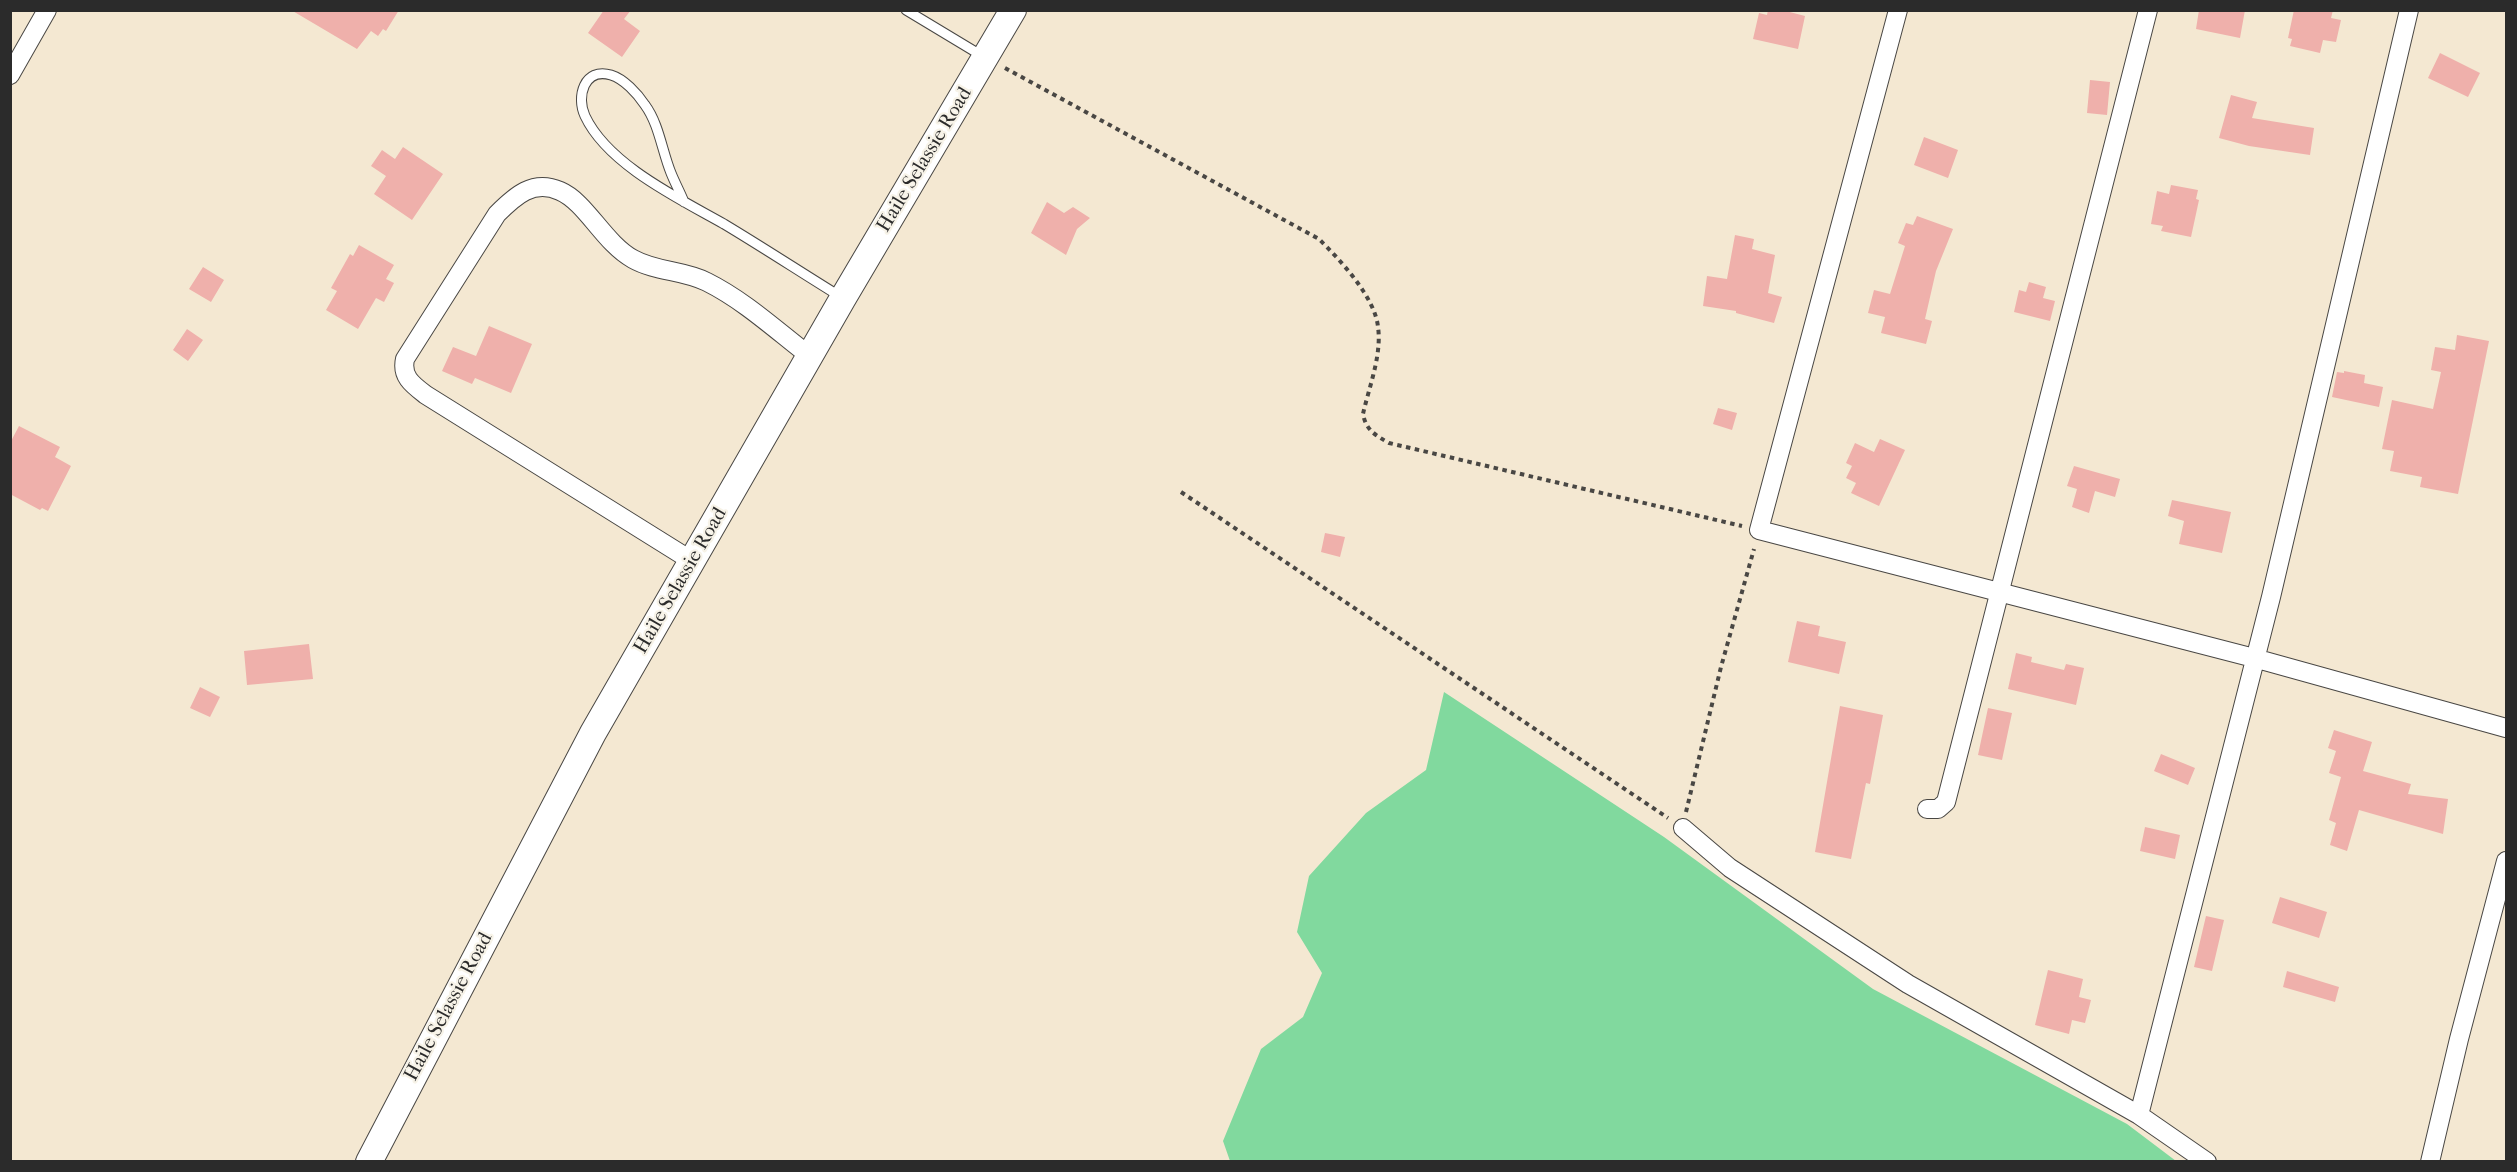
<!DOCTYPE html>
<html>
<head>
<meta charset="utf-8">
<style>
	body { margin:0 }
	#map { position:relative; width:2517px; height:1172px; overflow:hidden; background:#f4e8d2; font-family:"IM FELL French Canon",serif }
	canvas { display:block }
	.frame { position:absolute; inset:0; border:12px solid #2b2b2b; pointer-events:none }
</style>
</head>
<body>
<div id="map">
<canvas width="2517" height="1172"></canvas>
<div class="frame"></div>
</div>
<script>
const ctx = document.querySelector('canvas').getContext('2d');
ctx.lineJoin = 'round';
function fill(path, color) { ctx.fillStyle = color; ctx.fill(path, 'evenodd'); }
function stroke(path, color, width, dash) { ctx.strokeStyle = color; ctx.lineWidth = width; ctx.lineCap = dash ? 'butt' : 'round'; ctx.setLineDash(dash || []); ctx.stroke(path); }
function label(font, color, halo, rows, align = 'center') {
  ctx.font = font + ' "IM FELL French Canon",serif'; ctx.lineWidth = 4.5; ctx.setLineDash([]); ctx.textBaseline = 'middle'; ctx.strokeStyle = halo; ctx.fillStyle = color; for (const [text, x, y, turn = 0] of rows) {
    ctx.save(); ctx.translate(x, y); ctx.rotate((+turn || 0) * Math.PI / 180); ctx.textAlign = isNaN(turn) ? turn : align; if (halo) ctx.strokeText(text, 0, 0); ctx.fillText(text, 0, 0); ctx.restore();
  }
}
fill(new Path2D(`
	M 1444,692 L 1664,837 L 1873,989 L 2127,1124 L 2176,1161 L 1230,1161 L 1223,1141 L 1261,1049 L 1303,1017 L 1322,973 L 1297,932 L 1309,876 L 1366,813 L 1426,770 Z`), '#81d99e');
fill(new Path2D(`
	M 291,10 L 399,10 L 386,31 L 383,29 L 378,36 L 371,31 L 357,49 Z
	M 604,10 L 631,10 L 624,19 L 640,31 L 622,57 L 588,33 Z
	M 1768,10 L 1782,10 L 1805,16 L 1798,49 L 1753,39 L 1759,13 L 1767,15 Z
	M 2199,10 L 2245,10 L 2240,38 L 2196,29 Z
	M 2294,10 L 2333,10 L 2331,18 L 2341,20 L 2336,42 L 2323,40 L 2320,53 L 2290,46 L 2292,39 L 2288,38 Z
	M 2440,53 L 2480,73 L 2468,97 L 2428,78 Z
	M 2090,80 L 2110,82 L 2107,115 L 2087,113 Z
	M 2231,95 L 2257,102 L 2252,118 L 2314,128 L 2310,155 L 2249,146 L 2219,138 Z
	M 1924,137 L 1958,150 L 1948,178 L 1914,165 Z
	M 403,147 L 443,174 L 412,220 L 374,194 L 386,176 L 371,166 L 382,150 L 395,159 Z
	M 2171,185 L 2198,190 L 2196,199 L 2199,200 L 2191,237 L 2161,231 L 2163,226 L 2151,224 L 2157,191 L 2169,194 Z
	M 1047,202 L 1064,213 L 1073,207 L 1090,218 L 1077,229 L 1066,255 L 1031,233 Z
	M 1917,216 L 1953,229 L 1936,271 L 1925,319 L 1932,321 L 1926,344 L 1881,333 L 1885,317 L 1868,313 L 1874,290 L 1890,294 L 1905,246 L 1898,243 L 1906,223 L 1913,225 Z
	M 1735,235 L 1754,239 L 1752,249 L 1775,255 L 1768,293 L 1782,297 L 1774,323 L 1736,313 L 1736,311 L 1703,306 L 1707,276 L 1727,279 Z
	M 359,245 L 394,265 L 386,279 L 394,283 L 384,302 L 376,298 L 358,329 L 326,310 L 337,291 L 331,288 L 350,254 L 353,256 Z
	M 203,267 L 224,280 L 211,302 L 189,289 Z
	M 2029,282 L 2046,287 L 2043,298 L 2055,301 L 2050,321 L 2014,312 L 2019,290 L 2026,292 Z
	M 489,326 L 532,344 L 511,393 L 475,378 L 472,384 L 442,371 L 453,347 L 476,356 Z
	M 187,329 L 203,340 L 188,361 L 173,350 Z
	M 2457,335 L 2489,341 L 2458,494 L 2420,487 L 2422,477 L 2390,471 L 2394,451 L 2382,449 L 2392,400 L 2433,409 L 2441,372 L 2431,370 L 2435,347 L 2455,350 Z
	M 2344,371 L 2365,375 L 2364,383 L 2383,387 L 2379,407 L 2332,397 L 2337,372 L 2344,373 Z
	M 1718,408 L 1737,413 L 1732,430 L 1713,424 Z
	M 19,426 L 60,447 L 55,457 L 71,466 L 48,511 L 42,508 L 40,510 L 10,494 L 10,443 Z
	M 1880,439 L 1905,450 L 1879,506 L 1851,493 L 1856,483 L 1846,478 L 1852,466 L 1846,463 L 1855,443 L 1874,452 Z
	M 2074,466 L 2120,479 L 2115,497 L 2095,491 L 2089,513 L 2072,507 L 2077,489 L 2067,486 Z
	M 2172,500 L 2231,512 L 2222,553 L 2179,544 L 2184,521 L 2168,516 Z
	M 1325,533 L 1345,537 L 1340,557 L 1321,552 Z
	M 1797,621 L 1820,626 L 1818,636 L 1846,642 L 1839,674 L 1788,662 Z
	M 309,644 L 313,679 L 247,685 L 244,651 Z
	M 2016,653 L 2032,657 L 2031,662 L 2064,670 L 2066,664 L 2084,668 L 2076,705 L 2008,689 Z
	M 200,687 L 220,697 L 210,717 L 190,708 Z
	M 1840,706 L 1883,715 L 1870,784 L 1866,783 L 1851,859 L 1815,852 Z
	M 1988,708 L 2012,713 L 2002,760 L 1978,755 Z
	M 2334,730 L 2372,742 L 2363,771 L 2411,784 L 2408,794 L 2448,799 L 2443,834 L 2359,810 L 2347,851 L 2330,845 L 2336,823 L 2329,820 L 2341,777 L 2329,773 L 2336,751 L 2328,748 Z
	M 2161,754 L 2195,768 L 2188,785 L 2154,771 Z
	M 2145,827 L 2180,835 L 2175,859 L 2140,851 Z
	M 2280,897 L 2327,912 L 2319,938 L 2272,923 Z
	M 2206,916 L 2224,920 L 2212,971 L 2194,967 Z
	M 2048,970 L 2083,979 L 2079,997 L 2091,1000 L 2085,1023 L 2072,1020 L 2069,1034 L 2035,1025 Z
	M 2287,971 L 2339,987 L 2335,1002 L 2283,987 Z`), '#efb0ab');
const lane = new Path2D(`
	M 906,10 L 984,57
	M 684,202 C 680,192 675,183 671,173 C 662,151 659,124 645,105 C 637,93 624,79 611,75 C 584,67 576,97 585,116 C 608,165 680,199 724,224 C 764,248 802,273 841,297`);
const street = new Path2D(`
	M 1898,10 L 1759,530 L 2254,658 L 2506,728
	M 10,75 L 47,10
	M 692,561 L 426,395 C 413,385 401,377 405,359 L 497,214 C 515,196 533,179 560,191 C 586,202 604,243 633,259 C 656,272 684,270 707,282 C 745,301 777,331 811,357
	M 1927,809 L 1938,809 L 1946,802 L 2148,10
	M 1683,828 L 1730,868 L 1908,984 L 2139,1115 L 2207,1162
	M 2139,1115 L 2271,597 L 2409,10
	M 2430,1162 L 2459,1039 L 2506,861`);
const secondary = new Path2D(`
	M 369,1162 L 593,733 L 843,298 L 1013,10`);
stroke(lane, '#494744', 11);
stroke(street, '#494744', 20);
stroke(secondary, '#494744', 28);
stroke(new Path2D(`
	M 1005,68 L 1319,239 C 1340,260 1375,297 1378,327 C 1382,355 1369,387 1363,414 C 1366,430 1375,435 1389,443 L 1742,526
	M 1181,492 L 1668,818
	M 1686,812 L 1721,667 L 1754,549`), '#494744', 4, [4.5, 4.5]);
stroke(lane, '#fff', 9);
stroke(street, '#fff', 18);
stroke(secondary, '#fff', 26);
label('20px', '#2b2b2b', '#f7f3e8', [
	["Haile Selassie Road",925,160,-59],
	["Haile Selassie Road",681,581,-60],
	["Haile Selassie Road",449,1007,-62]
]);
</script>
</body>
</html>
